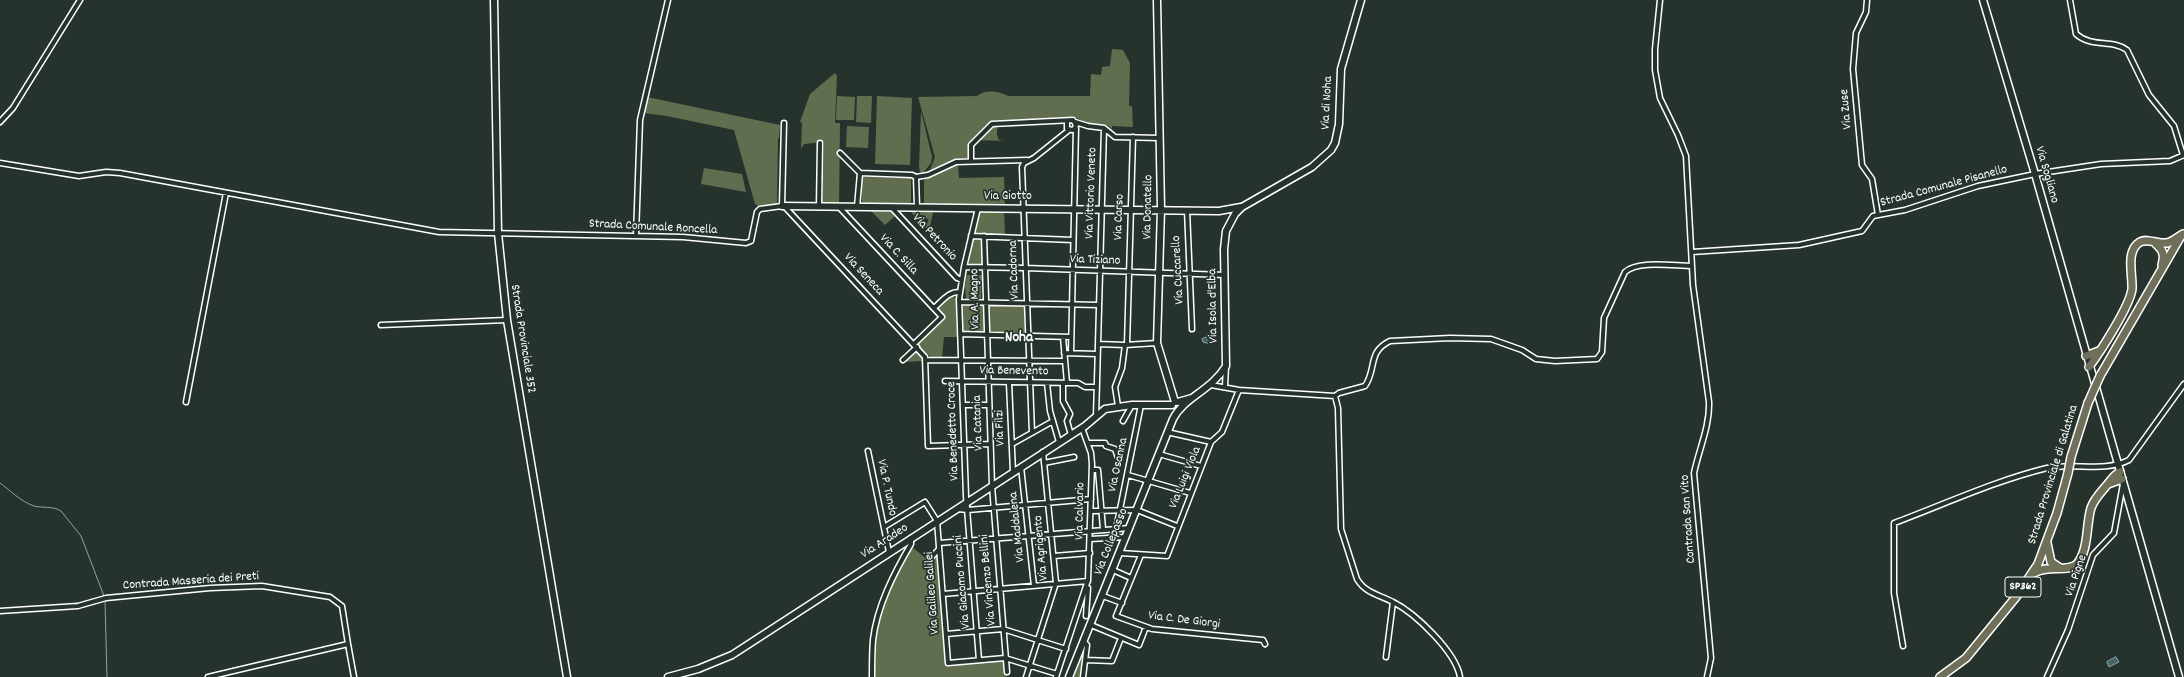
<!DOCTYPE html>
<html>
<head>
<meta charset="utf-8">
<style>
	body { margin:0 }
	canvas { display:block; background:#26332d }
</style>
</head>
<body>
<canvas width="2184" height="677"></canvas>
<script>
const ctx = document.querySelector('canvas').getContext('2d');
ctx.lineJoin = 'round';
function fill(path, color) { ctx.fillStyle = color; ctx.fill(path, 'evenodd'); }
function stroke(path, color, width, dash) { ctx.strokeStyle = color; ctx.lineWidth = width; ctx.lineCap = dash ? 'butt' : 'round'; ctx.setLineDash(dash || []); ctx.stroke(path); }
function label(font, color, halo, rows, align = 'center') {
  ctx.font = font + ' Dekko,sans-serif'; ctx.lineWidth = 3.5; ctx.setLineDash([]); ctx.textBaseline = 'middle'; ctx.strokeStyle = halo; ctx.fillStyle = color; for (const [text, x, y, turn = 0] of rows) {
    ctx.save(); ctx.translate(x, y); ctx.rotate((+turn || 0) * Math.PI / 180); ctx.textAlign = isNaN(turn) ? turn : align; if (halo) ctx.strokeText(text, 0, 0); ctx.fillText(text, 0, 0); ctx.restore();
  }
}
fill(new Path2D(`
	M 1112,49 L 1123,50 L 1130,63 L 1129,106 L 1132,106 L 1133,127 L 1112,126 L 1112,129 L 1107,125 L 1088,123 L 1074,117 L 992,121 L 968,143 L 968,158 L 955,159 L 930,170 L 935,157 L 918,97 L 977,96 C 985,89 999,91 1008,96 L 1090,96 L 1091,74 L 1101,75 L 1102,67 L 1110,66 Z
	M 835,73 L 837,76 L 835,123 L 840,123 L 839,205 L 822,204 L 824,142 L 804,144 L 801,149 L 802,123 L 800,122 L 810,94 Z
	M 837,96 L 855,97 L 854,120 L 836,120 Z
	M 857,96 L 872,96 L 871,123 L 856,122 Z
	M 877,96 L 912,98 L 910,165 L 875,164 Z
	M 647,97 L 780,125 L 779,138 L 778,138 L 777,204 L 758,206 L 755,204 L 734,130 L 667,116 L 643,113 Z
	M 921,111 L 932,157 L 931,163 L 924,172 L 920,172 L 919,167 Z
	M 993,125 L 997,125 L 997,135 L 999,140 L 1004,141 L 978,140 Z
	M 847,126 L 869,127 L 868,148 L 846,147 Z
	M 958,163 L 959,178 L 1004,177 L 1005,205 L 924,204 L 924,177 Z
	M 704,168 L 742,174 L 746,192 L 701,184 Z
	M 862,177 L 911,178 L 911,203 L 862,203 Z
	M 1004,210 L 1005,235 L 974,234 L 980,211 Z
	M 871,211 L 890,211 L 895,216 L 885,225 Z
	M 911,212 L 933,212 L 929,231 L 924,226 L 929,221 L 924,215 L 918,220 Z
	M 982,238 L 983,265 L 968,265 L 973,239 Z
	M 967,275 L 982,275 L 981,299 L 966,299 L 965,286 Z
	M 950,296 L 956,298 L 957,337 L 944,337 L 942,358 L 932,358 L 917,344 L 945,318 L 937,308 Z
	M 962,304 L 984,304 L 985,332 L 962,332 Z
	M 987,304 L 1024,305 L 1025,332 L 988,332 Z
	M 917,351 L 922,356 L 922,361 L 905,362 Z
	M 911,546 L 930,562 L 938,556 L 947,664 L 1004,660 L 1007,677 L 874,677 C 874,665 873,652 874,640 C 878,607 896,576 911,546 Z
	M 1082,651 L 1081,677 L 1072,677 Z`), '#606d4e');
const water = new Path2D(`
	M 1212,335 L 1215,338 L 1214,343 L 1210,344 L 1203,342 L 1202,339 Z
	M 2116,657 L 2119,662 L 2109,667 L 2107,662 Z`);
fill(water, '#44666b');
stroke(water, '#8fa3a6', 1);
stroke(new Path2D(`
	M 0,483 C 11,491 20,501 34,506 C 42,508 53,506 61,511 L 81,536 L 104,596
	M 105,601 L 107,677`), '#8fa3a6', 1);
const street = new Path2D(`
	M 1660,0 L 1655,49 L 1655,70 L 1660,98 L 1678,135 L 1686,156 L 1693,285 L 1709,402 C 1710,426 1699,449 1694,473 L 1711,658 L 1707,677
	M 1867,0 L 1866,12 L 1856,33 L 1853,69 L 1862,165 L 1872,179 L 1878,215
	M 2070,0 L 2076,34 C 2092,48 2112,39 2127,50 L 2149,95 L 2174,126 L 2183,155
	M 0,122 L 13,108 L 80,0
	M 1075,122 L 1088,126 L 1104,128 L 1115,137 L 1160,138
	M 840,153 L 860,173
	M 971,160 L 971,145 L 992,124 L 1073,120 L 1076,125 L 1074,130 L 1067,129 L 1067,122
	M 0,163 L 79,176 L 106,172 L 120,173 L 439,232 L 683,237 L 746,243 L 751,241 L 757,212 L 760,209 L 782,206 L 784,123
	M 916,177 L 928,175 L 956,162 L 1027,160
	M 916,177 L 917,207
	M 784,206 L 925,357 L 928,446 L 990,444
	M 819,207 L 820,143
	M 839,207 L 942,317 L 914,344
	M 857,207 L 860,173 L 912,175 L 916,177
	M 892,208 L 957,278 L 962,280
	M 978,208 L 964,267 L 959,299 L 966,496 L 979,660
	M 1187,210 L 1192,329
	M 636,236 L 640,120 L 668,0
	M 971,236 L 1073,240
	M 984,236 L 992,486 L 1007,672
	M 1692,252 L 1799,245 L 1862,231 L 1873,216 L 1905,210 L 1978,186 L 2035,174 L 2101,164 L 2170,161 L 2184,155
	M 964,267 L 1025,268 L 1225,275
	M 960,302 L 1099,305
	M 934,308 C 942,301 949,291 960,292
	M 381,325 L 507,320
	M 960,334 L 1071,337
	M 1063,337 L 1067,383
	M 1098,344 L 1125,345 L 1157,343
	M 1127,345 L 1133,137
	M 1064,353 L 1097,354
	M 1071,353 L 1076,128
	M 903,360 L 917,347
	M 925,360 L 1064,361
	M 945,381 L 1078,383 L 1085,387 L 1097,387
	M 1009,383 L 1013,472
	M 1047,383 L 1050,411 L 1059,442
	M 1063,383 L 1063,401 L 1070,414 L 1067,421 L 1071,435
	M 1211,385 L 1239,390 L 1335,396 L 1338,408 L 1341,529 L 1357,579 C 1365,593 1380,595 1393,602 C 1415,613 1456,652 1460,677
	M 1225,386 L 1226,366
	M 1335,396 L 1339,393 L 1365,386 C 1377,369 1367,352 1390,341 L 1450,338 L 1491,339 L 1522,350 L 1536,359 L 1555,361 L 1597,359 L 1602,352 L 1604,318 L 1625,272 C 1638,260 1674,266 1692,266
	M 186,402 L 226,193
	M 963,405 L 988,405
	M 1118,406 L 1115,387 L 1122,368 L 1125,345
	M 1096,417 L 1104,128
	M 1123,421 L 1132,405
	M 1167,432 L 1211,442
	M 1032,433 L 1022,167 L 1024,163 L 1034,158 L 1069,130
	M 1088,443 L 1105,443 L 1106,446 L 1115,449 L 1118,458
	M 1012,444 L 1053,421
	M 868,451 L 889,552
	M 1159,454 L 1201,466
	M 1044,463 L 1074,457
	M 1021,467 L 1034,586
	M 1092,470 L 1098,470 L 1103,529
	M 1128,475 L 1190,493
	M 958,509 L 968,510 L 1091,499
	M 1091,511 L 1137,510 L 1177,526
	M 884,527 L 925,502 L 937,521 L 948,663 L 1005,658 L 1057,674
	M 1116,529 L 1141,405
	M 1090,539 L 1126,537
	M 939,543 L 1130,528
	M 1120,553 L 1167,556 L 1211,442 L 1222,432 L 1239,390
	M 1141,555 L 1116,616 L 1152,629 L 1263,640 L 1265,644
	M 1054,556 L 1090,553
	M 929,560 L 939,549
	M 1113,570 L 1131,578
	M 943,594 L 1088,581
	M 1103,596 L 1122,603
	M 0,611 L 78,606 L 106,598 L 210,588 L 262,586 L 330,597 L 342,606 L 348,644 L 208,677
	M 1086,616 L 1088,588
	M 1091,625 L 1139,645 L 1146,627
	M 946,634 L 1003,629 L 1066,649
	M 348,644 L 354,677
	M 1903,646 L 1894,593 L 1894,523 C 1945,504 1994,481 2047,468 C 2075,462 2103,473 2129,460 L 2184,384
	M 1386,657 L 1393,602
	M 1086,660 L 1112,661 L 1121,638
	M 872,677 C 872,665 872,652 873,640 C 877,606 894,573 911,544 L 911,538
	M 1026,677 L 1056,583 L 1043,452
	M 1056,677 L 1088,580 L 1092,464 L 1091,453 L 1082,428
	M 1083,677 L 1087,645 L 1083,641
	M 2047,677 L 2068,630 L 2093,555 L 2114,533 L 2123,484`);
const secondary = new Path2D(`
	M 494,0 L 498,233 L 507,320 L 567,677
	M 1157,0 L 1161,209 L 1157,343 L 1175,402
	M 1983,0 L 2035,174 L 2179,677
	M 782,206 L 1219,211 L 1241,207
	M 1178,402 L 1192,398
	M 668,677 L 698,669 L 732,655 L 1085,426 L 1105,409 L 1132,405 L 1172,405
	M 1069,677 L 1173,419 C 1184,397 1211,391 1226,366 L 1224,249 L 1226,231 L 1235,214 L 1242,207 L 1312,167 L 1331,150 L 1335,143 L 1339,124 L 1341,69 L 1361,0`);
const primary = new Path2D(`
	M 2155,243 C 2163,250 2165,254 2162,265
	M 2086,356 L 2099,351
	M 2089,367 C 2100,352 2130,306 2132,289 C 2133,275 2125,251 2140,242 C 2147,238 2158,244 2167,243 C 2172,242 2178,237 2183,234
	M 2100,376 L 2181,236
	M 2071,457 L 2088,403
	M 2108,484 L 2122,479
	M 2047,543 L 2051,562 L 2060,568
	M 2034,573 C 2048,564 2068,573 2077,564 C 2089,550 2086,524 2091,508 C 2094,499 2101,492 2107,485 C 2111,480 2114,475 2120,472
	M 1940,677 L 1966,658 L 2016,597 L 2038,564 L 2057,513 L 2068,473`);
stroke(street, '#fff', 7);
stroke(secondary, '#fff', 9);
stroke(primary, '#fff', 10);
stroke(street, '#26332d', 4);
stroke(secondary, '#26332d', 6);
stroke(primary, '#706f59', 7);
const primaryBridge = new Path2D(`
	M 2088,403 L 2100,376
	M 2068,473 L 2071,457`);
stroke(primaryBridge, '#fff', 10, []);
stroke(primaryBridge, '#706f59', 7);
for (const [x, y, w] of [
	[2023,587,36]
]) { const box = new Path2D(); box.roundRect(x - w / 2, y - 10, w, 20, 3); ctx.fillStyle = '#26332d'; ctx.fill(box); stroke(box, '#fff', 1); }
label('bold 12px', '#fff', null, [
	["SP362",2023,587]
]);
label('13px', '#fff', '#26332d', [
	["Via di Noha",1328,103,-87],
	["Via Zuse",1847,109,-95],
	["Via Sogliano",2046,175,74],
	["Strada Comunale Pisanello",1944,187,-15],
	["Via Vittorio Veneto",1092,193,-88],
	["Via Giotto",1008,197],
	["Via Donatello",1149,207,-89],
	["Via Carso",1120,217,-88],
	["Strada Comunale Roncella",653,228,3],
	["Via Petronio",934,238,47],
	["Via C. Silla",898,255,47],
	["Via Tiziano",1095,261,2],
	["Via Cadorna",1015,270,-92],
	["Via Cuccarello",1179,270,-93],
	["Via Seneca",863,275,47],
	["Via A. Magno",976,299,-91],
	["Via Isola d'Elba",1214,306,-91],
	["Strada Provinciale 352",522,339,81],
	["Via Benevento",1014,372,1],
	["Via Catania",979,423,-92],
	["Via Filzi",1001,428,-92],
	["Via Benedetto Croce",954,431,-92],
	["Via Osanna",1119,465,-78],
	["Strada Provinciale di Galatina",2054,475,-73],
	["Via Luigi Viola",1186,478,-68],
	["Via P. Tundo",886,488,78],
	["Via Calvario",1081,511,-89],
	["Contrada San Vito",1689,519,-94],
	["Via Maddalena",1018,527,-96],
	["Via Aradeo",885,542,-33],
	["Via Collepasso",1112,542,-68],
	["Via Agrigento",1042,548,-95],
	["Via Pigne",2077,576,-71],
	["Via Vincenzo Bellini",989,580,-95],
	["Contrada Masseria dei Preti",191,582,-4],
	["Via Giacomo Puccini",963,582,-95],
	["Via Galileo Galilei",933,593,-94],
	["Via C. De Giorgi",1184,621,7]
]);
label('bold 15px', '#fff', '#26332d', [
	["Noha",1019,339]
]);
</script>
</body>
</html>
